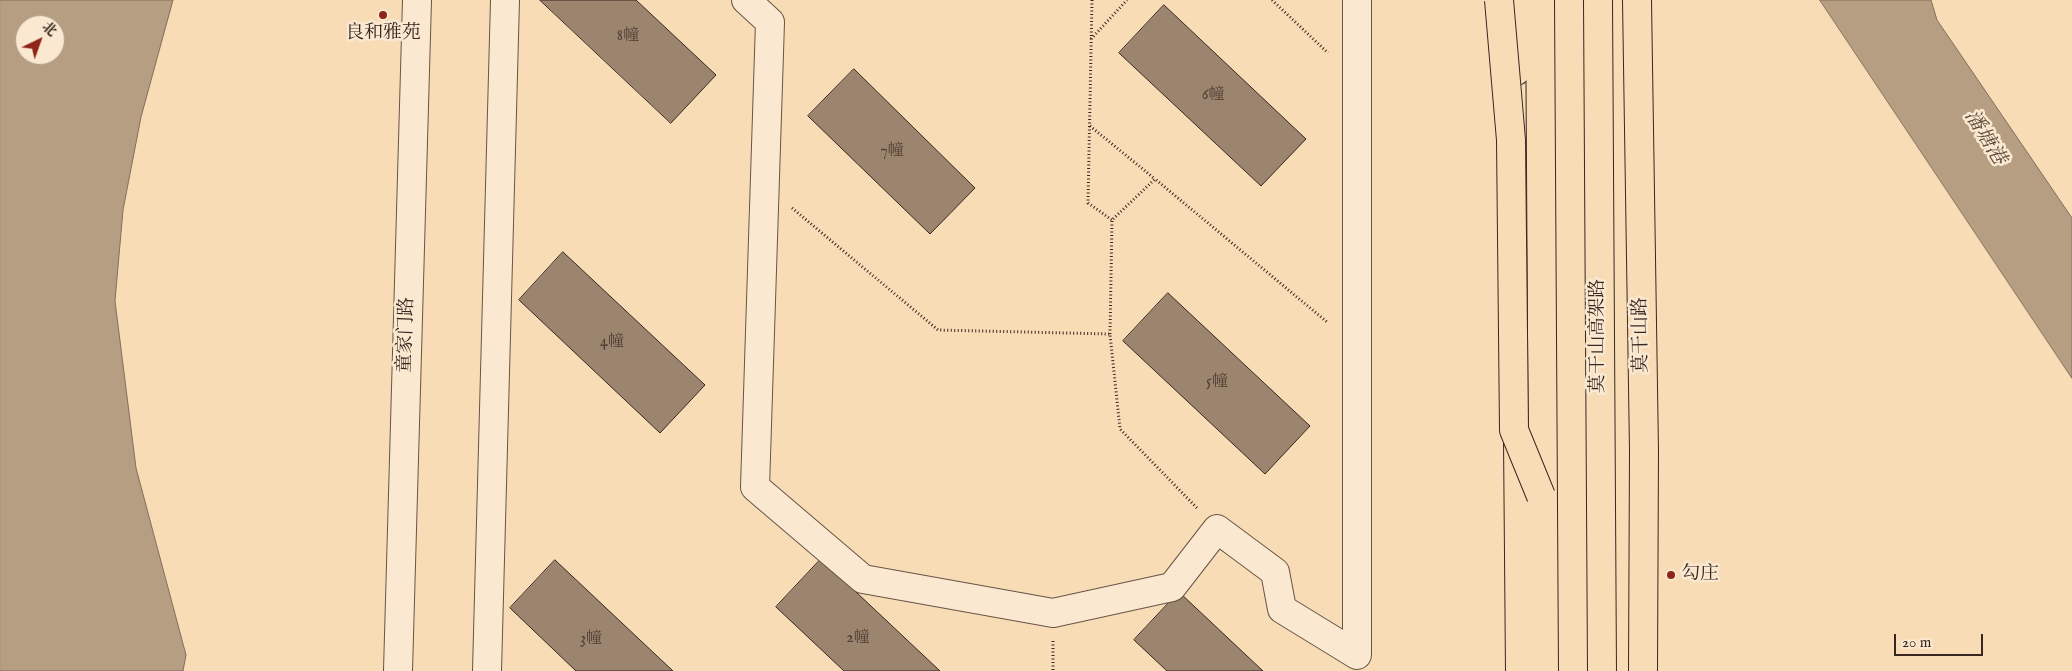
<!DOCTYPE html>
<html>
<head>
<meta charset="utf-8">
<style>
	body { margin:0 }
	#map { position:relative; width:2072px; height:671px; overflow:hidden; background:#f7dcb6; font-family:"IM FELL English","Noto Serif SC",serif }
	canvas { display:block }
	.north { position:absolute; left:15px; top:15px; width:50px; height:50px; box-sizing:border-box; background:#fae8d0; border:1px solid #ac9b8a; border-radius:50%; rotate:42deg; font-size:14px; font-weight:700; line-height:20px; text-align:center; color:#382720 }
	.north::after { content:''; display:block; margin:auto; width:18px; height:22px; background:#8f2418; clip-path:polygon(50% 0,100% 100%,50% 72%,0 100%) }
	.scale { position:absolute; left:1894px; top:634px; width:89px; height:22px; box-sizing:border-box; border:2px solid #382720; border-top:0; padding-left:6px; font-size:15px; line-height:18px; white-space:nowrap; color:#382720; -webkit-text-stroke:4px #fae8d0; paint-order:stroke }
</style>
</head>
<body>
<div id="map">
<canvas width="2072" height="671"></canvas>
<div class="north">北</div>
<div class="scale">20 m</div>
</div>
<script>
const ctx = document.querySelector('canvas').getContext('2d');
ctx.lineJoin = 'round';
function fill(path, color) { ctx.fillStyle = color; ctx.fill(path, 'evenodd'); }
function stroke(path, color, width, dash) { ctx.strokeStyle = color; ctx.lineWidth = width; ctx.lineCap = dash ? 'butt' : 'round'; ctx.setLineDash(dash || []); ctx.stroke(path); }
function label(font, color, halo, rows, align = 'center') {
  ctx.font = font + ' "IM FELL English","Noto Serif SC",serif'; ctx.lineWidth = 5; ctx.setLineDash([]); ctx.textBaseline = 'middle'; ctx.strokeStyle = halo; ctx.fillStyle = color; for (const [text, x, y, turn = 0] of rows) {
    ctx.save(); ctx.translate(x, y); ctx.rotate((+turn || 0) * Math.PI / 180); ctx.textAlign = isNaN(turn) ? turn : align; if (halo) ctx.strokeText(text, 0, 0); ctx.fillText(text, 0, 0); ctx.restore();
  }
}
const water = new Path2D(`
	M 0,0 L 173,0 L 141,117 L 123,210 L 115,301 L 136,468 L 186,655 L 183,671 L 0,671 ZM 25,25 L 55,25 L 55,55 L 25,55 Z
	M 1820,0 L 1931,0 L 1937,20 L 2072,218 L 2072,378 Z`);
fill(water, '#b69e83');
stroke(water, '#846e5b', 1);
const building = new Path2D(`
	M 540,0 L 636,0 L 716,75 L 671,123 Z
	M 1164,5 L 1306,139 L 1261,186 L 1119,53 Z
	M 854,69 L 975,188 L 930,234 L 808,116 Z
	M 563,252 L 705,385 L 660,433 L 519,300 Z
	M 1168,293 L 1310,426 L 1265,474 L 1123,341 Z
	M 821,559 L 940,671 L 844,671 L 776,607 Z
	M 555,560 L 673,671 L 576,671 L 510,608 Z
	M 1179,592 L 1263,671 L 1167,671 L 1134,640 Z`);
fill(building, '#9b856e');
stroke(building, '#382720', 1);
const minor = new Path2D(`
	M 746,0 L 770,22 L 755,487 L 863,579 L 1053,613 L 1172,587 L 1217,529 L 1275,572 L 1282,609 L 1357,655 L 1357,0
	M 398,671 L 417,0
	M 487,671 L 505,0`);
const major = new Path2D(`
	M 1515,0 L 1516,71
	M 1637,0 L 1644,451 L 1643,671
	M 1518,439 L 1520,671`);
const highway = new Path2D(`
	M 1540,0 L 1544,671
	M 1598,0 L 1602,671`);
stroke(minor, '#685446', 30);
stroke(major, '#382720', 30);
stroke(highway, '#382720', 30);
stroke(new Path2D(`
	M 1092,0 L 1088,203 L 1112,220
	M 1272,0 L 1328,53
	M 1091,39 L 1127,0
	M 1090,126 L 1155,179
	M 792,208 L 938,330 L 1110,334 L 1120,429 L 1197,508
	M 1110,334 L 1112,220 L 1155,179 L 1327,322
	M 1053,641 L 1053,671`), '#382720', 3, [1, 2.5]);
stroke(minor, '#fae8d0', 28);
stroke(major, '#f7dcb6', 28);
stroke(highway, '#f7dcb6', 28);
const highwayBridge = new Path2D(`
	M 1499,0 L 1511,140 L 1514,430 L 1541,496`);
stroke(highwayBridge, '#382720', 30, []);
stroke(highwayBridge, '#f7dcb6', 28);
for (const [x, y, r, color] of [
	[383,15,5,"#8f2418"],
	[1671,575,5,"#8f2418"]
]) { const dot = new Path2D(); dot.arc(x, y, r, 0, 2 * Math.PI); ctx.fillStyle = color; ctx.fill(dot); stroke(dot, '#fae8d0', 2); }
label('16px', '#513e34', null, [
	["8幢",628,37],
	["6幢",1213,96],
	["7幢",892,152],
	["4幢",612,343],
	["5幢",1217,383],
	["2幢",858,639],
	["3幢",591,640]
]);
label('19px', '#382720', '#fae8d0', [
	["良和雅苑",383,34],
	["勾庄",1681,575,"left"]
]);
label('19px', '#382720', '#fae8d0', [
	["童家门路",407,335,-88],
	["莫干山路",1642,335,-91],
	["莫干山高架路",1599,336,-90]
]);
label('italic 20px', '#5e4b3e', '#fae8d0', [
	["潘塘港",1984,138,58]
]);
</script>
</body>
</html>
